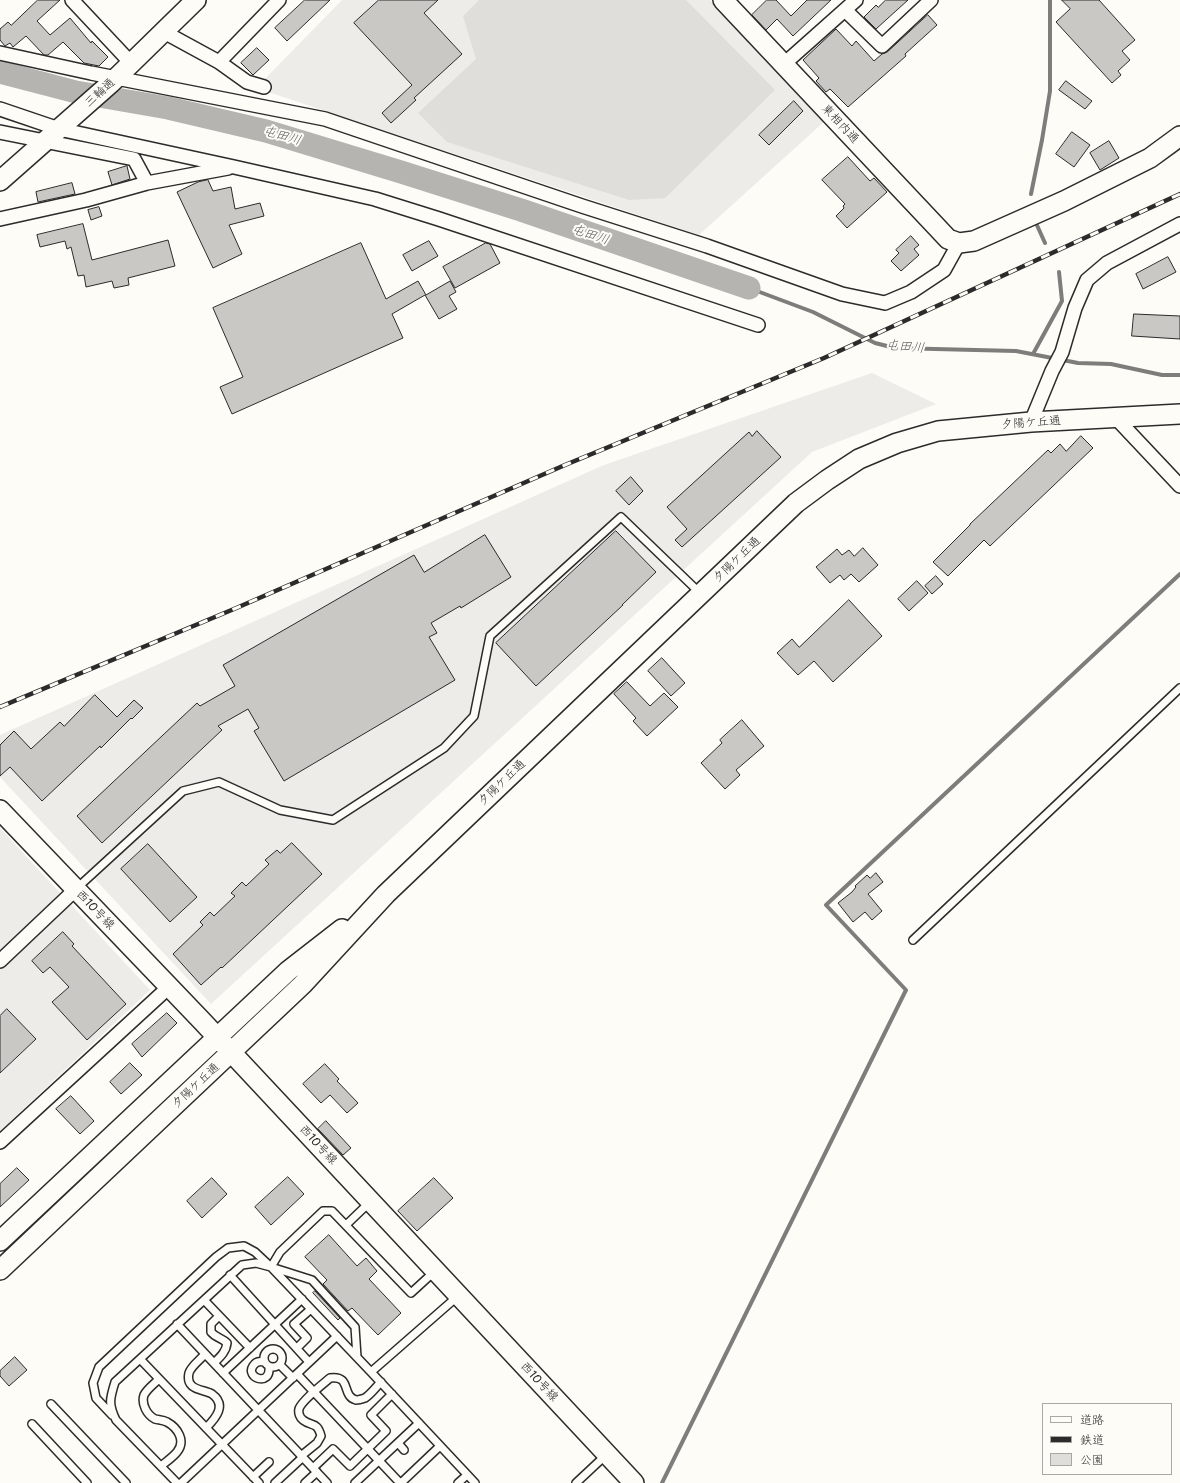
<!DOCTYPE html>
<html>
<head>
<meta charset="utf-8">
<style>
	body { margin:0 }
	#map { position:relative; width:1180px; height:1483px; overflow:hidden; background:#fdfcf7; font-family:"Shantell Sans","Klee One",sans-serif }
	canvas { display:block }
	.legend { position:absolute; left:1042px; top:1403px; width:130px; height:72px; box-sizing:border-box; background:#fdfcf7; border:1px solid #a9a8a5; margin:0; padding:5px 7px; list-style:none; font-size:12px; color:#2b2b2b }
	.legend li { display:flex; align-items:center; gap:8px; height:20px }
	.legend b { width:20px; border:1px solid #a9a8a5 }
</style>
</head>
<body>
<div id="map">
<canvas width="1180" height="1483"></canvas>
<ul class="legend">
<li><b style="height:5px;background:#fdfcf7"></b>道路</li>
<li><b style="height:5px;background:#2b2b2b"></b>鉄道</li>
<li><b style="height:11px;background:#dfdeda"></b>公園</li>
</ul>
</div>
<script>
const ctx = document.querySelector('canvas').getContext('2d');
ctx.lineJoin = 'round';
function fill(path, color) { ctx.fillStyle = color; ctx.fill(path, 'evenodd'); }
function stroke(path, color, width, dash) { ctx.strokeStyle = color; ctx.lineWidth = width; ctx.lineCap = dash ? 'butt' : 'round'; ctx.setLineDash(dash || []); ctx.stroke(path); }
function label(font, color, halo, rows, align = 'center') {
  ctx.font = font + ' "Shantell Sans","Klee One",sans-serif'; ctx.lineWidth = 4; ctx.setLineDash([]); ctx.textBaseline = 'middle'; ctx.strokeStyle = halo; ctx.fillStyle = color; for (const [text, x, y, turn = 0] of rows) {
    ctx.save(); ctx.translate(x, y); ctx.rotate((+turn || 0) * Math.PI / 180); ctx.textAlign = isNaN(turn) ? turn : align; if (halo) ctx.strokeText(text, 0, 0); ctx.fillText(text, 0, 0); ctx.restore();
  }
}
fill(new Path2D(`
	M 342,0 L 710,0 L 826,120 L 699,235 L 256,88 Z
	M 872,373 L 936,404 L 812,452 L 211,1004 L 0,777 L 0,735 L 604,465 Z
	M 0,828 L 150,990 L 0,1131 Z`), '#edece8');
fill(new Path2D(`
	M 479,0 L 686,0 L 775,90 L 665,198 L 629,200 L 447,142 L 418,113 L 476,59 L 463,16 Z`), '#dfdeda');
stroke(new Path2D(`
	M 1031,194 L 1042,140 L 1050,91 L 1050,0
	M 1036,223 L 1045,243
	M 749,288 L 813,312 L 875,343 L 895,348 L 1016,351 L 1078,363 L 1111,364 L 1162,375 L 1180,375
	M 1033,354 L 1062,301 L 1059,272
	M 662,1483 L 906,990 L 826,905 L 1180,574`), '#7e7d7b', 4);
stroke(new Path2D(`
	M 0,72 L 76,92 L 168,108 L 266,131 L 401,172 L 521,210 L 749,288`), '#b5b4b1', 23);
const building = new Path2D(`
	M 38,0 L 60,0 L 37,21 L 50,35 L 70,18 L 91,43 L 92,41 L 108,57 L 99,66 L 84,63 L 63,42 L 48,55 L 44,55 L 26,36 L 13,47 L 10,43 L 5,46 L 0,40 L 0,29 L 8,22 L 11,25 Z
	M 305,0 L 330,0 L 287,41 L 275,28 Z
	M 379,0 L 438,0 L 424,13 L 462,54 L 414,98 L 416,100 L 391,123 L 382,113 L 412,85 L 354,23 Z
	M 767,0 L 776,0 L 791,16 L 807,0 L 831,0 L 793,36 L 777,19 L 766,30 L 752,15 Z
	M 886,0 L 908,0 L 876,29 L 864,17 L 876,5 L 878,7 Z
	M 1062,0 L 1099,0 L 1135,40 L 1122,51 L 1130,60 L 1118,71 L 1121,75 L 1112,83 L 1056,22 L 1070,9 Z
	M 928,15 L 937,25 L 905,54 L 906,56 L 848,107 L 830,89 L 826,92 L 816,81 L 819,78 L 803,60 L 836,29 L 852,46 L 856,41 L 874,61 L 882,54 L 887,52 Z
	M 257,48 L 269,60 L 253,75 L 241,63 Z
	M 1066,81 L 1092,101 L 1085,109 L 1059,90 Z
	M 794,101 L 803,111 L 769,145 L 759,135 Z
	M 1072,132 L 1090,145 L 1074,167 L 1056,154 Z
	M 1109,141 L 1119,158 L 1100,170 L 1090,153 Z
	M 848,157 L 870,181 L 874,178 L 887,192 L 847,228 L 836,216 L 844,208 L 843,206 L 845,204 L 822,180 Z
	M 127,166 L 130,179 L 112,185 L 108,172 Z
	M 208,180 L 213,191 L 231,187 L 235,209 L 260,203 L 264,216 L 229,225 L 242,254 L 213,268 L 177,192 L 198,182 Z
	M 72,183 L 75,194 L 38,202 L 36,192 Z
	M 99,207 L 102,216 L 91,220 L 88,210 Z
	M 83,224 L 92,260 L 168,240 L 175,266 L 128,278 L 129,285 L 114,288 L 112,281 L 86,287 L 84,275 L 78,276 L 71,247 L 67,249 L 65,241 L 40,247 L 37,235 Z
	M 911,236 L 919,245 L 914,249 L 919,255 L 901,271 L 891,261 L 899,253 L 896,250 Z
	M 429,241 L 438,256 L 412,271 L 403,255 Z
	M 361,243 L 386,299 L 418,281 L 426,295 L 450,281 L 456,292 L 449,296 L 457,309 L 439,319 L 425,295 L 392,314 L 403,338 L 232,414 L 220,387 L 243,377 L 213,308 Z
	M 486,243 L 490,244 L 500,263 L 455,288 L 443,267 Z
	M 1168,257 L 1176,272 L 1143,289 L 1136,274 Z
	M 1134,314 L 1180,316 L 1180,339 L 1132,336 Z
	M 757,431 L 781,457 L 682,547 L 675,540 L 687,529 L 667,507 L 749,432 L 752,436 Z
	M 1081,436 L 1093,448 L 990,546 L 984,540 L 948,576 L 933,562 L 970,525 L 970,524 L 1048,450 L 1051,453 L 1060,444 L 1066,451 Z
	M 631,477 L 643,491 L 629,505 L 616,491 Z
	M 616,531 L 656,572 L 622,605 L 623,605 L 536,686 L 496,643 Z
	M 485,535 L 511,577 L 461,608 L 460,606 L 431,623 L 437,633 L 429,637 L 455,680 L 284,781 L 254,731 L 259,728 L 248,709 L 218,726 L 222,730 L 102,843 L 77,816 L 197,703 L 200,706 L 235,686 L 223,665 L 414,555 L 424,572 Z
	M 863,548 L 878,565 L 859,582 L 851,574 L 844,580 L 840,575 L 830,583 L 816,567 L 837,549 L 842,555 L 849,550 L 854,556 Z
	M 936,576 L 943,584 L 932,594 L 925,586 Z
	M 917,581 L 928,593 L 909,611 L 898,599 Z
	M 849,600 L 882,636 L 833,682 L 814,661 L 798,675 L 777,653 L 792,639 L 799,647 Z
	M 662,658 L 685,683 L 671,696 L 648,671 Z
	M 627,682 L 650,706 L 664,693 L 678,707 L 647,736 L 633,721 L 636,718 L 614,694 Z
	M 95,695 L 117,717 L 134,700 L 143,708 L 132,719 L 131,718 L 101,748 L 100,746 L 42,801 L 10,767 L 0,776 L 0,745 L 14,731 L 31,749 L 60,722 L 64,726 Z
	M 742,720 L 764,746 L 736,770 L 740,775 L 725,789 L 701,763 L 722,743 L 720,740 Z
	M 292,843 L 322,874 L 222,968 L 221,967 L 201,985 L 173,954 L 203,925 L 200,922 L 210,912 L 214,916 L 235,896 L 231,893 L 242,882 L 246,886 L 269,864 L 265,860 L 277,850 L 280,853 Z
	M 148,844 L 197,897 L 170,922 L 121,869 Z
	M 876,873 L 883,882 L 868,894 L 882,911 L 872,920 L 865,912 L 853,922 L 838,903 L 852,892 L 856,887 L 855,886 L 867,875 L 870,878 Z
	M 63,932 L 74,944 L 72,946 L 126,1004 L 87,1040 L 52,1002 L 69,987 L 50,967 L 43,973 L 32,961 Z
	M 7,1009 L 36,1039 L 0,1073 L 0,1016 Z
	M 167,1013 L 177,1023 L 142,1057 L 132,1044 Z
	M 130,1063 L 142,1075 L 121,1094 L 110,1082 Z
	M 325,1064 L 339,1079 L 337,1081 L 358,1103 L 347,1113 L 330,1095 L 321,1103 L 303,1084 Z
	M 71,1096 L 94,1121 L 80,1134 L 56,1109 Z
	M 326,1121 L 351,1148 L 343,1155 L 318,1129 Z
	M 17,1168 L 29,1180 L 0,1207 L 0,1184 Z
	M 288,1177 L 304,1194 L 271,1225 L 255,1207 Z
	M 212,1178 L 227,1194 L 202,1218 L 187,1201 Z
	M 434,1178 L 453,1198 L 417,1231 L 398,1211 Z
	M 329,1235 L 357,1266 L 366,1258 L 377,1271 L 369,1279 L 401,1313 L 378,1335 L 352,1308 L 348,1311 L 323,1284 L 327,1280 L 305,1257 Z
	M 315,1291 L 340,1318 L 338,1320 L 313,1293 Z
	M 15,1357 L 27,1370 L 9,1386 L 0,1376 L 0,1371 Z`);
fill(building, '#c9c8c4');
stroke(building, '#2b2b2b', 1);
const lane = new Path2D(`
	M 77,888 L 183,791 L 219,782 L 280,810 L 333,820 L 444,748 L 474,716 L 490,636 L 621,517 L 701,594
	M 913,940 L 1180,688
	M 346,1225 L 370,1202
	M 271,1267 L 280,1252 L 323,1211 L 332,1211 L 411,1293 L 435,1271
	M 230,1275 L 309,1362
	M 204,1300 L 250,1348
	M 177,1324 L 327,1483
	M 297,1348 L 307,1338 L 294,1324 L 311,1309
	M264 1358a9 9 0 1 1 18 0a9 9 0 1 1-18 0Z
	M 205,1354 C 200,1360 191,1366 189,1373 C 185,1391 204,1389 212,1394 C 227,1405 216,1418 206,1428
	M 140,1359 L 259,1483
	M 264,1362 C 260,1361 256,1361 253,1366 C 245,1378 271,1387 269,1367
	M 214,1363 C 220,1357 226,1352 227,1343 C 222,1338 216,1338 211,1332 L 211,1324 L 219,1316
	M 280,1365 L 293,1378
	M 371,1372 L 458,1296
	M 223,1373 L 302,1299
	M 297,1374 L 400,1483
	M 159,1379 C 154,1384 147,1389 144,1395 C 141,1404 147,1415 155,1419 C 159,1420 163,1420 167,1422 C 178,1428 186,1441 177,1452 C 173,1457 166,1462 161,1466
	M 51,1404 L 126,1483
	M 112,1415 L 96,1398 L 93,1383 L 99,1367 L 216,1257 L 228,1248 L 244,1246 L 255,1252 L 271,1267 L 312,1280 L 355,1327 L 357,1357
	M 32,1424 L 87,1483
	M 398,1443 L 404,1450
	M 301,1456 L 317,1443 L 321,1436 C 317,1421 312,1427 303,1420 C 300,1418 298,1413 299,1409 C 301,1401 323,1384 330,1378 C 352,1375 341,1396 356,1400 C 358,1400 362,1399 365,1398 C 371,1394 376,1387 381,1382
	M 313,1468 L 333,1449 L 350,1466 L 386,1431 L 371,1415 L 392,1394
	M 253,1477 L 269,1462
	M 177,1483 L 116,1420 C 108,1404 110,1398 115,1382 L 242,1265 L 256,1263 L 271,1267 L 371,1372 L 475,1483
	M 181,1483 L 337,1336
	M 275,1483 L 303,1457
	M 305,1483 L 317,1472
	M 355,1483 L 419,1423
	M 401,1483 L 440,1446
	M 458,1483 L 467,1475
	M 576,1483 L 607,1454`);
const street = new Path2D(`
	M 72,0 L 131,63
	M 845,10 L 882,46 L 931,0
	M 164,32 L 219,62 L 247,82 L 264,87
	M 0,53 L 91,73 L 325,119 L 582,206 L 707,246 L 842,294 L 885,303 L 911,292 L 944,270 L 959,243
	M 219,62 L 279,0
	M 784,64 L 856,0
	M 0,109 L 59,129 L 234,167 L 375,199 L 439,219 L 758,325
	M 0,132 L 134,159 L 147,183
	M 0,219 L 86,200 L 147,183 L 228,168
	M 1115,417 L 1180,486
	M 1031,422 L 1052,371 L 1062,352 L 1075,308 L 1087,280 L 1107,263 L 1180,224
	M 0,961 L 75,890
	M 0,1142 L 170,986`);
const secondary = new Path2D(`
	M 723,0 L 948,239 L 959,243 L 974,241 L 1064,201 L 1150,158 L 1180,136
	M 0,181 L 111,83 L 196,0
	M 0,810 L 202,1021 L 634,1483
	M 0,1241 L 288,971 L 342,929
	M 0,1270 L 303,984 L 386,894 L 796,503 L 827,480 L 859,459 L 897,443 L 938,431 L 1031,422 L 1180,414`);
stroke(lane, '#2b2b2b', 10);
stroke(street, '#2b2b2b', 16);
stroke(secondary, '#2b2b2b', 22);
stroke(lane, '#fdfcf7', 7);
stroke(street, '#fdfcf7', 13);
stroke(secondary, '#fdfcf7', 19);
const rail = new Path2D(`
	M 0,707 L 234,609 L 565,465 L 824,358 L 1180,194`);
stroke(rail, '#2b2b2b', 4.5);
stroke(rail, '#fdfcf7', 3, [9]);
label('12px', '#2b2b2b', '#fdfcf7', [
	["三輪通",100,93,-42],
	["東相内通",840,124,47],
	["夕陽ケ丘通",1031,423,-4],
	["夕陽ケ丘通",737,560,-44],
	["夕陽ケ丘通",502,783,-44],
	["西10号線",95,910,46],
	["夕陽ケ丘通",196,1086,-43],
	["西10号線",318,1145,47],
	["西10号線",539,1382,47]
]);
label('italic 13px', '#5b5b5a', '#fdfcf7', [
	["屯田川",282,136,16],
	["屯田川",590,235,18],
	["屯田川",905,347,5]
]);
</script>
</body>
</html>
